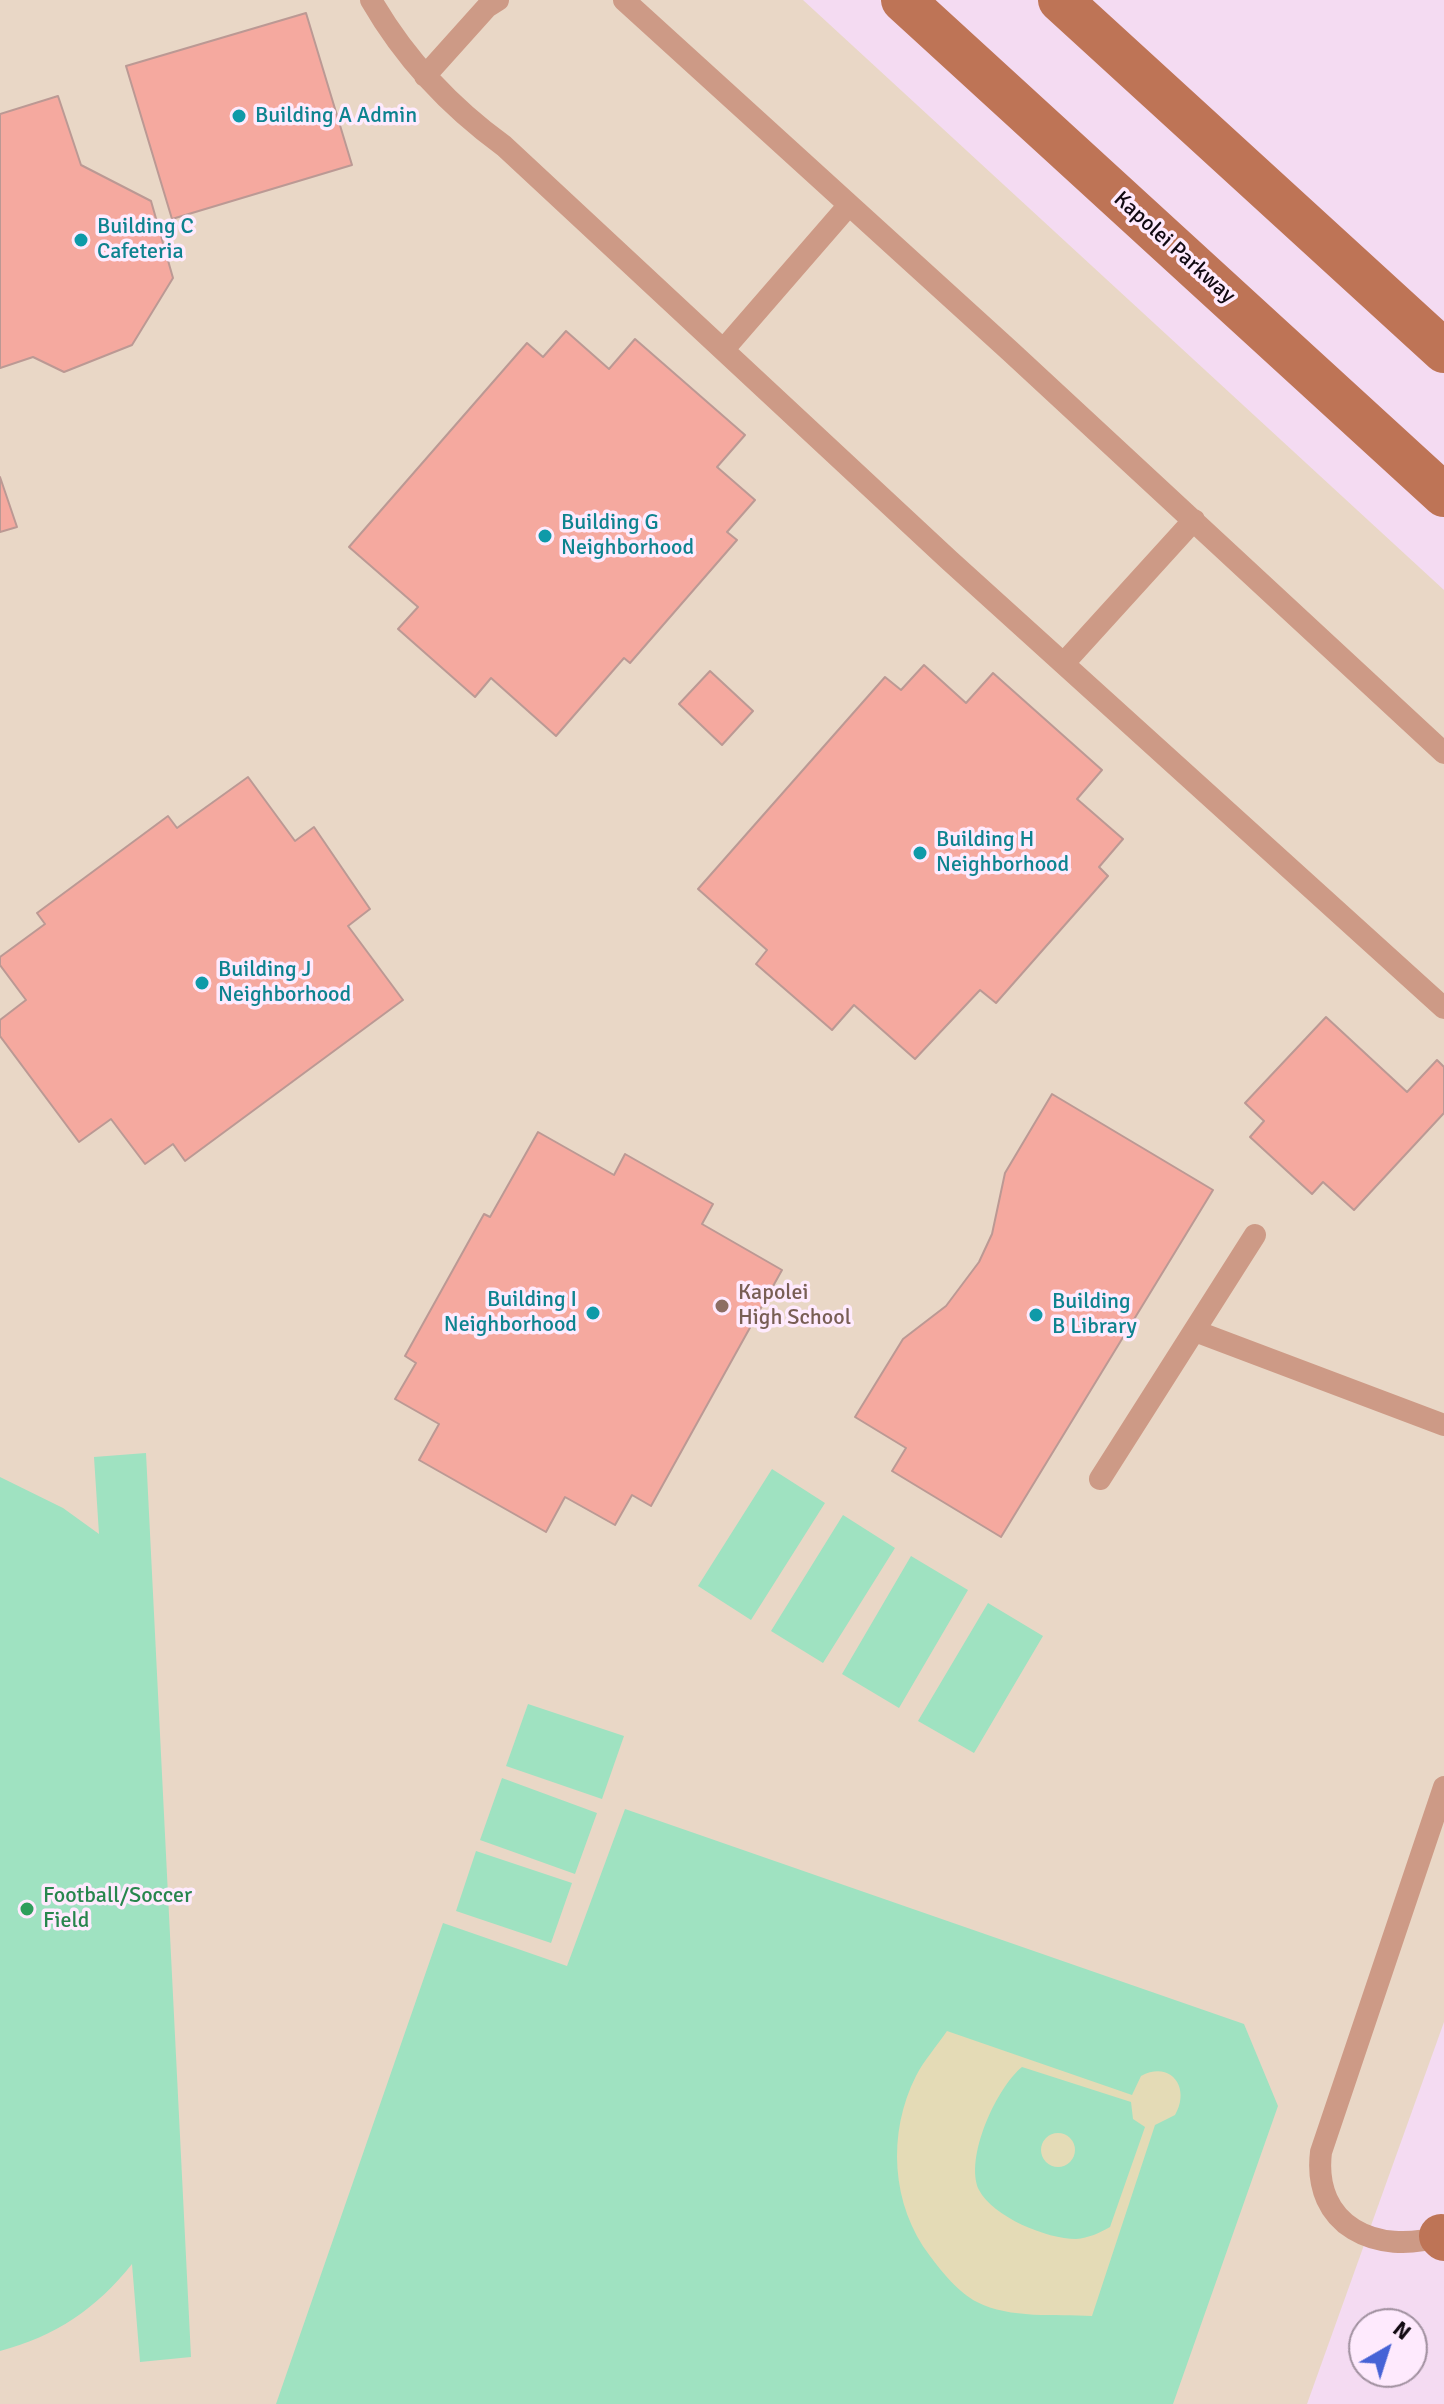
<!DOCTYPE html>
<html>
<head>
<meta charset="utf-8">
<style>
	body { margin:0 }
	#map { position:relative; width:1444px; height:2404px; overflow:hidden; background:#f4dbf2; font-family:Signika,sans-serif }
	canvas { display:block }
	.north { position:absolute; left:1348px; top:2308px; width:80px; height:80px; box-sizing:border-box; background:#feeafd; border:2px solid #a0909f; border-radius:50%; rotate:39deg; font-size:22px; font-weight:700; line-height:32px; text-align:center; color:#120a12 }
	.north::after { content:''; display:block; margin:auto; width:28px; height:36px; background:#4663d6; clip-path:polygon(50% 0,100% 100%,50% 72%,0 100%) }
</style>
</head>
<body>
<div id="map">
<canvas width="1444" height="2404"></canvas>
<div class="north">N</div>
</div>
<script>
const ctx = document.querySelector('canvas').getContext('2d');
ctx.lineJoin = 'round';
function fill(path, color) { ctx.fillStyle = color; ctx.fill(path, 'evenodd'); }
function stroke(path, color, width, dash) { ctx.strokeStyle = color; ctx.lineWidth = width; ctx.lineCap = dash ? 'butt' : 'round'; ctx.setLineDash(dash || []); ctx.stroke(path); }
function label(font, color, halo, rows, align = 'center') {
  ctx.font = font + ' Signika,sans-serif'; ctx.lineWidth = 7; ctx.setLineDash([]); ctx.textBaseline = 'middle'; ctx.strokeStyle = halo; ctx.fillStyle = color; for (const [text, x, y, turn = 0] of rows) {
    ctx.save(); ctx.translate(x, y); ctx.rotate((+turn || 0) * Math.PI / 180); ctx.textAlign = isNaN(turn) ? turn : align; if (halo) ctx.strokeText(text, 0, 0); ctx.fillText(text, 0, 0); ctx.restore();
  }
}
fill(new Path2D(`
	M 0,0 L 803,0 L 1444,590 L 1444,2022 L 1307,2404 L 0,2404 Z`), '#e9d7c6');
fill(new Path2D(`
	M 146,1453 L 191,2357 L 140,2362 L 132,2264 C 96,2309 56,2336 0,2351 L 0,1477 L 63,1508 L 99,1534 L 94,1457 Z
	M 772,1469 L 825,1503 L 751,1620 L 698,1586 Z
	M 843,1515 L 895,1548 L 823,1663 L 771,1631 Z
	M 911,1556 L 968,1590 L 899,1708 L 842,1674 Z
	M 988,1603 L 1043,1636 L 974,1753 L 918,1721 Z
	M 528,1704 L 624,1736 L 602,1799 L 506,1766 Z
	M 502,1778 L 597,1813 L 575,1874 L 480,1840 Z
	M 625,1809 L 1244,2024 L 1278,2106 L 1173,2404 L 276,2404 L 443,1923 L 567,1966 Z
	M 476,1851 L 572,1883 L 551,1943 L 456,1911 Z`), '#9fe2c1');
fill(new Path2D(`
	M 947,2031 L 1132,2095 L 1141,2076 C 1171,2060 1191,2088 1175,2115 L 1155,2125 L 1092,2316 C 1056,2314 1010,2319 977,2302 C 959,2293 942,2272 930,2256 C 891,2205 887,2133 916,2076 C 924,2060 937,2046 947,2031 ZM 1022,2067 L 1131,2102 L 1133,2119 L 1145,2127 L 1110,2227 C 1099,2233 1089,2238 1076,2239 C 1047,2239 993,2217 979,2190 C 964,2158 997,2087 1022,2067 Z
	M1041 2150a17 17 0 1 1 34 0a17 17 0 1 1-34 0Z`), '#e4dbb6');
const building = new Path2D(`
	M 306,13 L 352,165 L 172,219 L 126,66 Z
	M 58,96 L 81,165 L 151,201 L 173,278 L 132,345 L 64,372 L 33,357 L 0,368 L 0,114 Z
	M 566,331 L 609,369 L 635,339 L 745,435 L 717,467 L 755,500 L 727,532 L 737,540 L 630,663 L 624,658 L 556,736 L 491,678 L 475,697 L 398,629 L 418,607 L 349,547 L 527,343 L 543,357 Z
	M 0,477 L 17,527 L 0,532 Z
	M 924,665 L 966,703 L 993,673 L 1102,770 L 1077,799 L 1123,839 L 1099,867 L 1108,876 L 996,1003 L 980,990 L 915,1059 L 854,1005 L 832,1030 L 756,964 L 767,950 L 698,889 L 885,677 L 901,690 Z
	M 710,671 L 753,711 L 722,745 L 679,704 Z
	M 248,777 L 295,841 L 314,827 L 370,909 L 348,926 L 403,1000 L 185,1161 L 173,1144 L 145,1164 L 111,1119 L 79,1142 L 0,1036 L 0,1020 L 26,1000 L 0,965 L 0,957 L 45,924 L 37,913 L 168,816 L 177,828 Z
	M 1326,1017 L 1407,1092 L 1437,1060 L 1444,1067 L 1444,1113 L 1354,1210 L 1323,1182 L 1312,1194 L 1250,1137 L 1264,1121 L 1245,1103 Z
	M 1052,1094 L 1213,1190 L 1001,1537 L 892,1471 L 906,1448 L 855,1417 L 903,1339 L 946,1306 L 979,1262 L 992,1234 L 1005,1173 Z
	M 538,1132 L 614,1175 L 625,1154 L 713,1204 L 702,1224 L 782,1270 L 651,1506 L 632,1495 L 615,1525 L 565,1497 L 546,1532 L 419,1460 L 439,1424 L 395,1399 L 416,1363 L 405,1356 L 484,1214 L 490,1217 Z`);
fill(building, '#f5a99f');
stroke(building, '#bb9994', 2);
stroke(new Path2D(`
	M 371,0 C 405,59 449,106 504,146 L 949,560 L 1444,1008
	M 624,0 L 1010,351 L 1444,753
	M 425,76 L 487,7 L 498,0
	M 724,349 L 849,205
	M 1064,663 L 1194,520
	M 1195,1331 L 1444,1425
	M 1100,1479 L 1255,1235
	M 1441,2236 C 1377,2256 1312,2226 1321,2152 L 1444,1787`), '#cd9a86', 22);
stroke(new Path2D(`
	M 903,0 L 1444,495
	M 1060,0 L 1444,351
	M 1441,2236 L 1444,2239`), '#be7456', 44);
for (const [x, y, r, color] of [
	[239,116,8,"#0f9aa8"],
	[81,240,8,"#0f9aa8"],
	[545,536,8,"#0f9aa8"],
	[920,853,8,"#0f9aa8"],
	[202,983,8,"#0f9aa8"],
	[722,1306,8,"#8d6e63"],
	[593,1313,8,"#0f9aa8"],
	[1036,1315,8,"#0f9aa8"],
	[27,1909,8,"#2e9e5b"]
]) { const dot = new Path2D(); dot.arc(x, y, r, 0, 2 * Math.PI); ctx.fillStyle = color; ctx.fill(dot); stroke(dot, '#feeafd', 3); }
label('22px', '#0d838f', '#feeafd', [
	["Building A Admin",255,116],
	["Building C",97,227],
	["Cafeteria",97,252],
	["Building G",561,523],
	["Neighborhood",561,548],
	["Building H",936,840],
	["Neighborhood",936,865],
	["Building J",218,970],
	["Neighborhood",218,995],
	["Building I",577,1300,"right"],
	["Neighborhood",577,1325,"right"],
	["Building",1052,1302],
	["B Library",1052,1327]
], 'left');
label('22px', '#120a12', '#feeafd', [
	["Kapolei Parkway",1174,248,42]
]);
label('22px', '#785e54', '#feeafd', [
	["Kapolei",738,1293],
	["High School",738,1318]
], 'left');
label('22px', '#27864d', '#feeafd', [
	["Football/Soccer",43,1896],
	["Field",43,1921]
], 'left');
</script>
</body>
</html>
